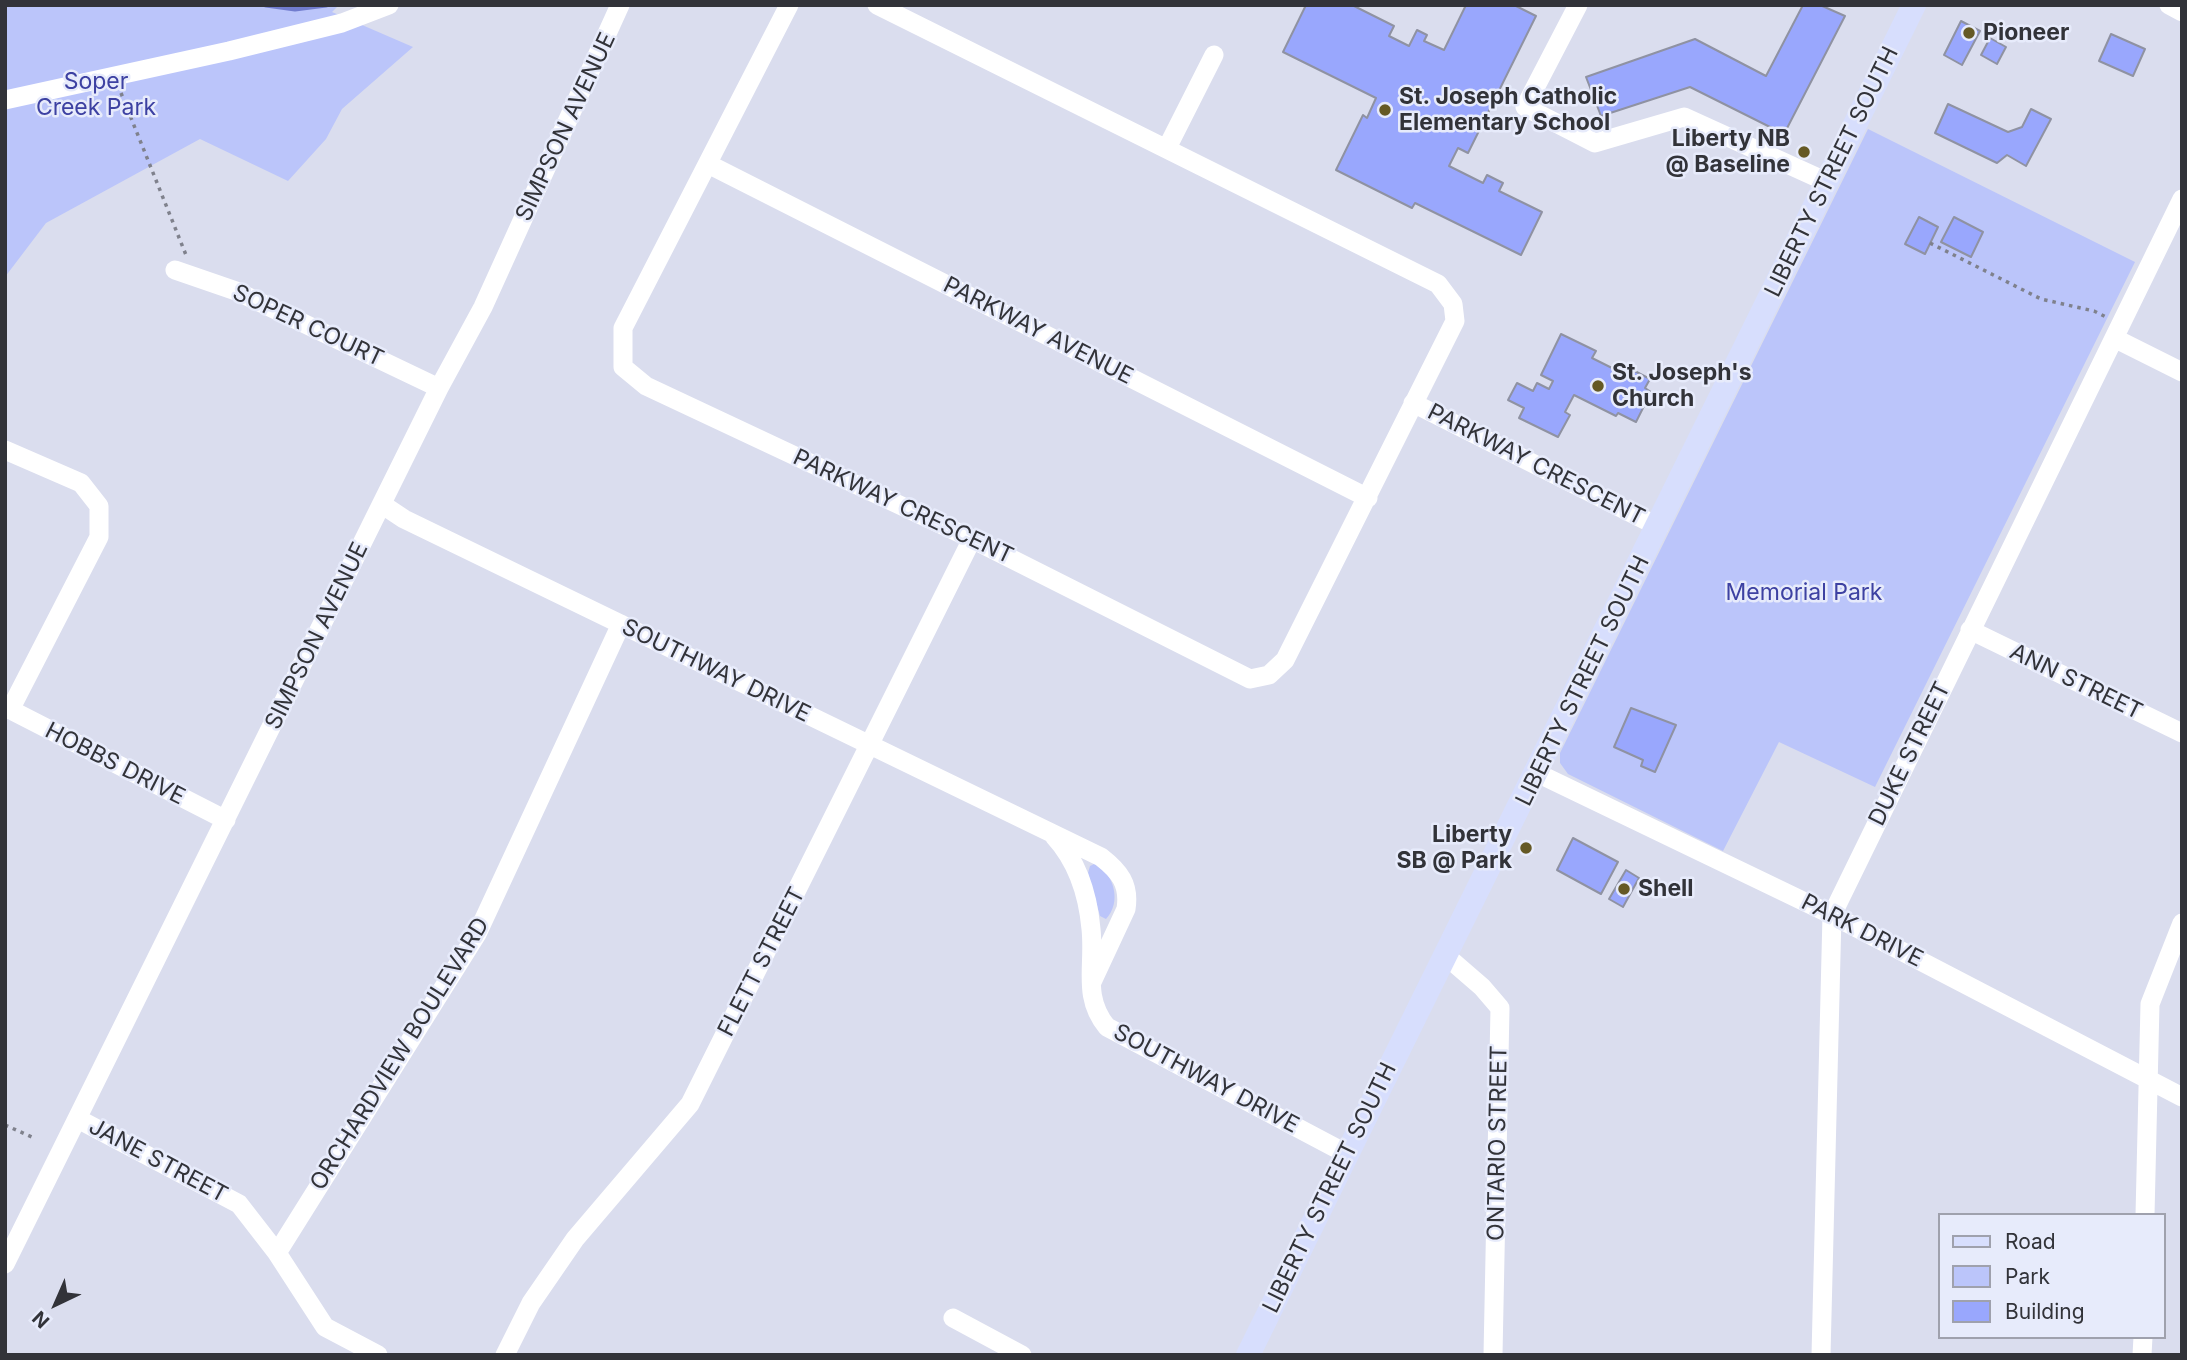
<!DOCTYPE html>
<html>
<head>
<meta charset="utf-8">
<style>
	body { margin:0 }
	#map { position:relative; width:2187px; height:1360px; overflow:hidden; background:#daddee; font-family:Inter,sans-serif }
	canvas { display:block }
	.frame { position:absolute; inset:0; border:7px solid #323339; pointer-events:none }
	.legend { position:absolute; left:1938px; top:1213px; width:228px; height:126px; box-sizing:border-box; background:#e7ebfb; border:2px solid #9fa1ad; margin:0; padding:9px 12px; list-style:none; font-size:21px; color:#323339 }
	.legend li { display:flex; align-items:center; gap:14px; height:35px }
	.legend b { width:35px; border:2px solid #9fa1ad }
	.north { position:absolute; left:21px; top:1269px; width:70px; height:70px; -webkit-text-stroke:5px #e7ebfb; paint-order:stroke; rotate:224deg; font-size:19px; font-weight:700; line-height:28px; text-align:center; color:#323339 }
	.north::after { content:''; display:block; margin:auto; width:24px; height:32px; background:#323339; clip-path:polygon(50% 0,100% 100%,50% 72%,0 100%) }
</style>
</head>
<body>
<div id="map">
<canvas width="2187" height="1360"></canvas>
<div class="frame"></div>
<ul class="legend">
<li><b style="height:9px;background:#d7defd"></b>Road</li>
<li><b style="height:19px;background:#bbc5fa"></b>Park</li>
<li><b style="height:19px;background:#99a7fd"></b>Building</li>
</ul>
<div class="north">N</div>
</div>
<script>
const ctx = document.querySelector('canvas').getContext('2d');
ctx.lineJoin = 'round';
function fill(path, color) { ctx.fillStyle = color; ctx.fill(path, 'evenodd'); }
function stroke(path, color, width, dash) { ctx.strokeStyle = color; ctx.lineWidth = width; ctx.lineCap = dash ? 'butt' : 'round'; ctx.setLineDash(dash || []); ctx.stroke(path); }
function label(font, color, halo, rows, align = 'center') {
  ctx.font = font + ' Inter,sans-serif'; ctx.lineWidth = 5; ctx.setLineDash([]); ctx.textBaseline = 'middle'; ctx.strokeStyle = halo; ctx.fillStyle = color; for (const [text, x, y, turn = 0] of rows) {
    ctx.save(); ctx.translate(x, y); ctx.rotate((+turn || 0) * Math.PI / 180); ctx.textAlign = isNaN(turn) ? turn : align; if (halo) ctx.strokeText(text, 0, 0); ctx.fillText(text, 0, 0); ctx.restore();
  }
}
fill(new Path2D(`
	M 5,5 L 339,5 L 332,12 L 413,47 L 342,109 L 326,139 L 288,181 L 200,139 L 46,223 L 5,277 Z
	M 1868,129 L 2135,262 L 1875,787 L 1779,742 L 1723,851 L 1568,774 L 1560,763 L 1560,753 Z
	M 1096,863 C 1114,875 1122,902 1106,919 L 1100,916 L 1088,873 L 1090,866 Z`), '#bbc5fa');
stroke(new Path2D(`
	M 266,5 L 295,9 L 326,5`), '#717cce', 5);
const building = new Path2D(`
	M 1306,5 L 1352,5 L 1394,26 L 1389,36 L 1409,46 L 1417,30 L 1427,35 L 1424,41 L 1444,50 L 1466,5 L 1514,5 L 1536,16 L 1468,153 L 1458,148 L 1449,166 L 1483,183 L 1487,175 L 1503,183 L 1499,191 L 1542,212 L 1521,255 L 1415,203 L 1412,208 L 1336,170 L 1363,115 L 1367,118 L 1376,98 L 1283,52 Z
	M 1803,5 L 1820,5 L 1845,16 L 1784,134 L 1690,87 L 1601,116 L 1586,77 L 1695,39 L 1766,76 Z
	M 1961,21 L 1980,31 L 1962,65 L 1944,55 Z
	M 2111,34 L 2145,49 L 2133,76 L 2099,61 Z
	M 1990,38 L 2006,47 L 1997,64 L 1981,55 Z
	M 1948,104 L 2008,132 L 2022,127 L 2031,109 L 2051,119 L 2026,166 L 2007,155 L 1997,163 L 1935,133 Z
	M 1919,217 L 1938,227 L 1925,254 L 1905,244 Z
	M 1954,217 L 1983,232 L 1971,257 L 1941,242 Z
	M 1561,334 L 1596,351 L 1592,358 L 1626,375 L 1629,368 L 1650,379 L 1645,388 L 1651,392 L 1636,422 L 1618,413 L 1616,416 L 1574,395 L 1565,412 L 1570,415 L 1558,437 L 1519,418 L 1524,408 L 1508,400 L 1517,383 L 1533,391 L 1537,383 L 1549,389 L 1553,381 L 1541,375 Z
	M 1631,708 L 1676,725 L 1655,772 L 1641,766 L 1643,760 L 1614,747 Z
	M 1573,838 L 1618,862 L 1601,894 L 1557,870 Z
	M 1626,870 L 1639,878 L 1623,907 L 1609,899 Z`);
fill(building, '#99a7fd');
stroke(building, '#8f92a2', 2);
stroke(new Path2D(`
	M 121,93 L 186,255
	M 1930,243 L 2041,299 L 2094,311 L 2106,317
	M 5,1125 L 34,1138`), '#7f818c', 3.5, [3.5, 5]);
stroke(new Path2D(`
	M 789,5 L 623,328 L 623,367 L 646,386 L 972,539 L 1250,679 L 1269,675 L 1285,660 L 1455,321 L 1453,304 L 1438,284 L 877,5
	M 1578,5 L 1525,107 L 1595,143 L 1684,117 L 1827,182
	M 2169,5 L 2182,12
	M 5,100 L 229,51 L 342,23 L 389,5
	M 1167,148 L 1214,55
	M 708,164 L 1368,498
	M 175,270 L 236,291 L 439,388
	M 2114,338 L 2182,372
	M 1413,403 L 1659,527
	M 5,450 L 81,483 L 99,506 L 99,537 L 10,710
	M 383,505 L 404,519 L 1101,857 C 1119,871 1130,884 1126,909 L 1092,982
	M 1970,630 L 2182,733
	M 5,707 L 226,820
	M 1537,773 L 1832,915 L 2182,1097
	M 1054,836 C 1077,861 1088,895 1091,929 C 1095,966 1082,997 1107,1027 L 1347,1154
	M 1445,955 L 1482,987 L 1500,1008 L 1493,1355
	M 78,1119 L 239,1204 L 277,1253 L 325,1327 L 378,1355
	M 2145,1215 L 2150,1004 L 2182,923
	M 277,1253 L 477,934 L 621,624
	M 5,1264 L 439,388 L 483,307 L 620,5
	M 953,1318 L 1022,1355
	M 505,1355 L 531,1303 L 575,1239 L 690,1104 L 972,539
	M 1821,1355 L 1832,915 L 2182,199
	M 2142,1355 L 2143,1337`), '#fff', 19);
stroke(new Path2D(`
	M 1248,1355 L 1914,5`), '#d7defd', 24);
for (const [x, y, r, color] of [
	[1969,33,7,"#655925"],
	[1385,110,7,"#655925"],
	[1804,152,7,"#655925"],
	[1598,386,7,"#655925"],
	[1526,848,7,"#655925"],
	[1624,889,7,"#655925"]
]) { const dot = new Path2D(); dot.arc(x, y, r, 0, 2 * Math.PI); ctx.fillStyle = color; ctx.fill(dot); stroke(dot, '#e7ebfb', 2.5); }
label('bold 23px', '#323339', '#e7ebfb', [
	["Pioneer",1983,33],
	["St. Joseph Catholic",1399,97],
	["Elementary School",1399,123],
	["Liberty NB",1790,139,"right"],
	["@ Baseline",1790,165,"right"],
	["St. Joseph's",1612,373],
	["Church",1612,399],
	["Liberty",1512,835,"right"],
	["SB @ Park",1512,861,"right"],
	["Shell",1638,889]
], 'left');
label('23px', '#3d41a2', '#e7ebfb', [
	["Soper",96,82],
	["Creek Park",96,108],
	["Memorial Park",1804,593]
]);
label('23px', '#323339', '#e7ebfb', [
	["SIMPSON AVENUE",566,127,-65],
	["LIBERTY STREET SOUTH",1832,172,-64],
	["SOPER COURT",308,326,25],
	["PARKWAY AVENUE",1038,331,27],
	["PARKWAY CRESCENT",1536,465,27],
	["PARKWAY CRESCENT",903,507,25],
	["SIMPSON AVENUE",317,636,-64],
	["SOUTHWAY DRIVE",716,671,26],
	["LIBERTY STREET SOUTH",1583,681,-64],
	["ANN STREET",2076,682,26],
	["DUKE STREET",1910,754,-64],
	["HOBBS DRIVE",115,764,27],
	["PARK DRIVE",1862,931,27],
	["FLETT STREET",762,962,-63],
	["ORCHARDVIEW BOULEVARD",400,1054,-58],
	["SOUTHWAY DRIVE",1206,1079,28],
	["ONTARIO STREET",1498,1143,-89],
	["JANE STREET",158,1161,28],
	["LIBERTY STREET SOUTH",1330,1188,-64]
]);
</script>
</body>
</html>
